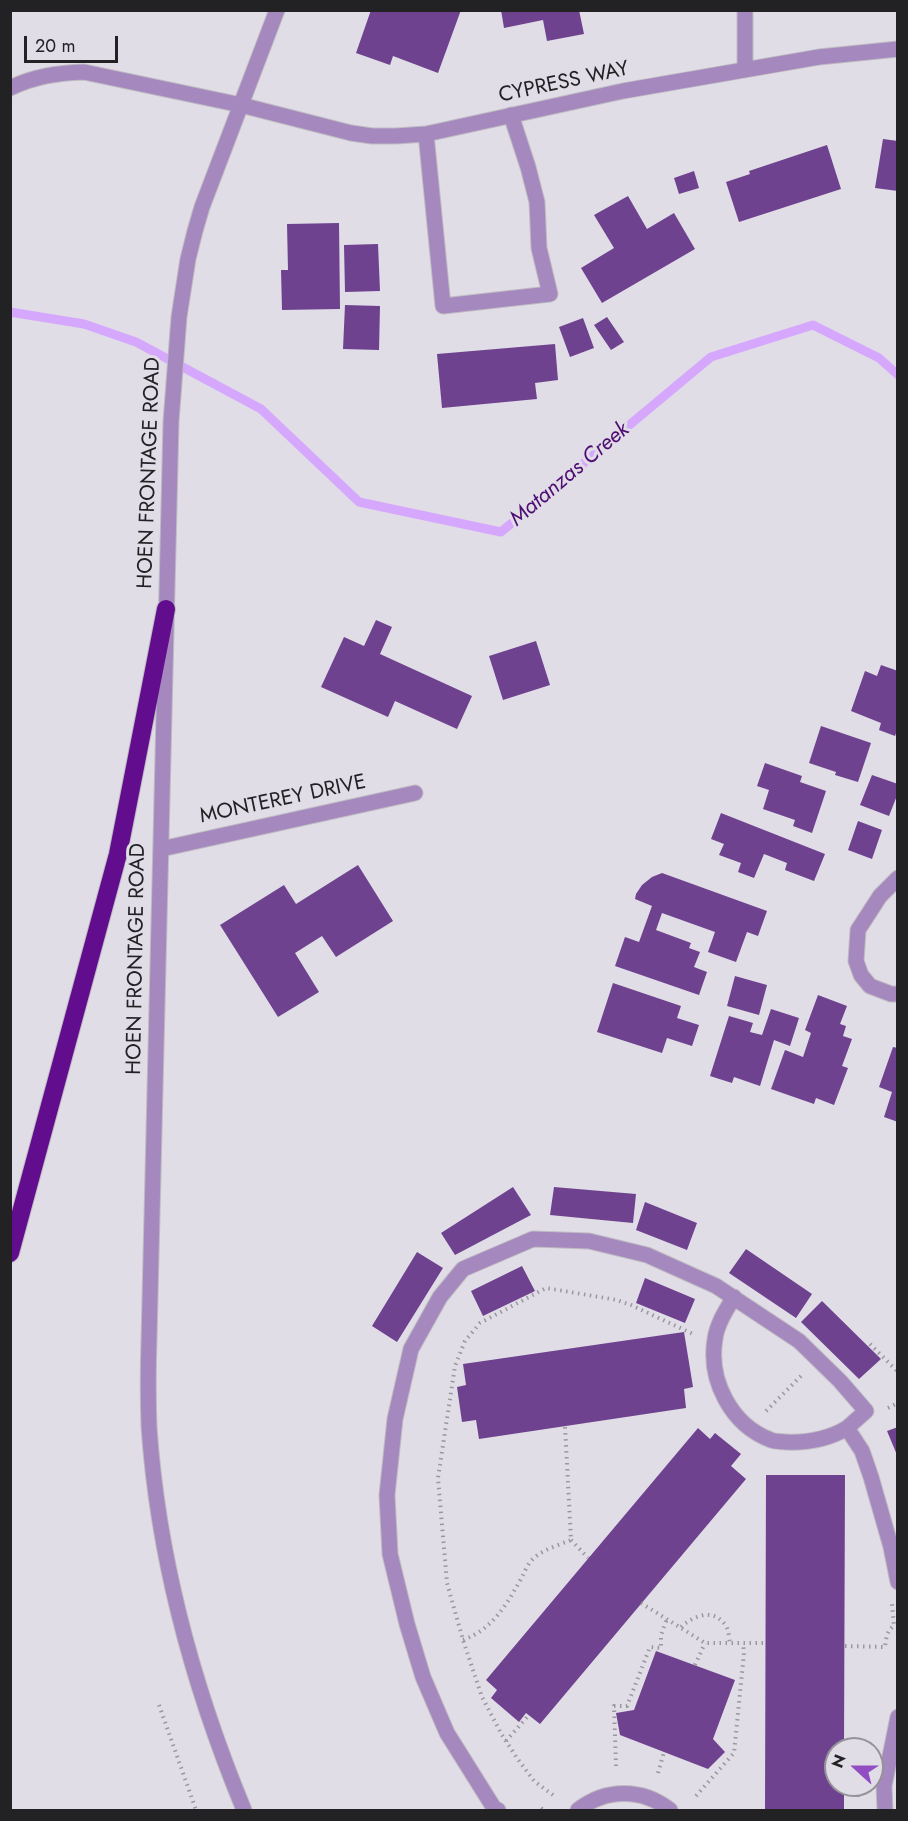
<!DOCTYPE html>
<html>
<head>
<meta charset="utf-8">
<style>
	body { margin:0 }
	#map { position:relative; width:908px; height:1821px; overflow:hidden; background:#e1dde6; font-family:Jost,sans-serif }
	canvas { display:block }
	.frame { position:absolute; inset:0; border:12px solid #222124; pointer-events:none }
	.north { position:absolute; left:824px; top:1737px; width:60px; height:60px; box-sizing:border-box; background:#e1dde6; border:2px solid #959298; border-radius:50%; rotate:291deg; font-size:16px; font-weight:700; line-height:24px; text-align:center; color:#222124 }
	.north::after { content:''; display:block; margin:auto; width:21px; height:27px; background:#914dc1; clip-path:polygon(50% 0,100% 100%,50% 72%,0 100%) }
	.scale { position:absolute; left:24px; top:36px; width:94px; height:27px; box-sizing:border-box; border:3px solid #222124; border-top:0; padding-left:8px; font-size:18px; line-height:21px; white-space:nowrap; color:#222124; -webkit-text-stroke:4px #e1dde6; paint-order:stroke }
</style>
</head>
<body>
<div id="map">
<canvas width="908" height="1821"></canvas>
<div class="frame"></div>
<div class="north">N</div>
<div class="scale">20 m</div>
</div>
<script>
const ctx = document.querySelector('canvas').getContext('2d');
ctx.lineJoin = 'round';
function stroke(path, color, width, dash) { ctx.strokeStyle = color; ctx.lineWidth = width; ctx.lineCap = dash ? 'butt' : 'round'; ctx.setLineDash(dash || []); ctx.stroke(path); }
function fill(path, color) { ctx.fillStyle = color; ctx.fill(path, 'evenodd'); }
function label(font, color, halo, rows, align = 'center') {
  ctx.font = font + ' Jost,sans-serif'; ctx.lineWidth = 6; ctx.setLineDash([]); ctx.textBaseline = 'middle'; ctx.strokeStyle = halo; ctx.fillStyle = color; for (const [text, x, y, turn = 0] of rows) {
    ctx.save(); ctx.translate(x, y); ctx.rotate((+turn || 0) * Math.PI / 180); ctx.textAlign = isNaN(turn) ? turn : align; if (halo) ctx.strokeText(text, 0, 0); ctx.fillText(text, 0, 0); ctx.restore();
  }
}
stroke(new Path2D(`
	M 10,312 L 84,324 L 136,342 L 261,409 L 359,502 L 501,532 L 711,357 L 813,325 L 879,358 L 898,375`), '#d5a7fd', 9);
fill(new Path2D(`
	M 371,10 L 461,10 L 438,73 L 393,56 L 390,65 L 356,53 Z
	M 501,10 L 579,10 L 584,34 L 547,41 L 543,20 L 504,28 Z
	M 883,139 L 898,141 L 898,191 L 875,188 Z
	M 827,145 L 841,189 L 739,222 L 726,182 L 750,174 L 749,171 Z
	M 694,171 L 699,188 L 679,194 L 674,178 Z
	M 628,196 L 647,229 L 674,213 L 695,249 L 602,303 L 581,268 L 614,248 L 594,215 Z
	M 339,223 L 340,309 L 282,310 L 281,270 L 288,270 L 287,224 Z
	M 378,244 L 380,291 L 345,292 L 344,245 Z
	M 345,305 L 380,306 L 379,350 L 343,349 Z
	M 607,317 L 624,342 L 611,350 L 594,325 Z
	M 583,318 L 594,348 L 570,357 L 559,327 Z
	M 555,344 L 558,380 L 535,383 L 537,399 L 442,408 L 437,354 Z
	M 376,620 L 392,627 L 380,654 L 472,696 L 457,729 L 395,701 L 388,717 L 321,687 L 344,637 L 364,646 Z
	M 536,641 L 550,685 L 503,700 L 489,656 Z
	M 881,665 L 898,671 L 898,728 L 895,736 L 879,730 L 881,723 L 851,711 L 865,671 L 877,676 Z
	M 821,726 L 871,743 L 858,782 L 835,775 L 836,772 L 809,763 Z
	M 765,763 L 802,776 L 800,782 L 826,791 L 812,833 L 793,826 L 795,820 L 763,809 L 769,790 L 757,786 Z
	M 872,775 L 898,784 L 898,793 L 889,816 L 860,805 Z
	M 721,813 L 825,854 L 814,881 L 785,870 L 787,863 L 764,854 L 754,878 L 738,872 L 741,863 L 719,855 L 724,844 L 711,839 Z
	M 858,821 L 882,830 L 872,859 L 848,850 Z
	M 358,865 L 393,921 L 336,957 L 322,936 L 295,953 L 319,992 L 278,1017 L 220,925 L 284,885 L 296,904 Z
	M 662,873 L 767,911 L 758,936 L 747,932 L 736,962 L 708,952 L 715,932 L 662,913 L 656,930 L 691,943 L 689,948 L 700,952 L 694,967 L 707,972 L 699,995 L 615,966 L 625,937 L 639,942 L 652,906 L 635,899 L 636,894 L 642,885 L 652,877 Z
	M 735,976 L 767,985 L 759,1015 L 727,1006 Z
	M 613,983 L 681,1006 L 677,1018 L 699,1025 L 692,1046 L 667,1038 L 662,1053 L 597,1032 Z
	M 818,995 L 847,1006 L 840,1024 L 846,1026 L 843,1036 L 852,1039 L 842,1066 L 848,1068 L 834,1105 L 816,1098 L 814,1104 L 771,1089 L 785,1050 L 803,1057 L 811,1033 L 805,1030 Z
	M 771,1009 L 799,1018 L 790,1046 L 774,1040 L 760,1086 L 734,1077 L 732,1083 L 710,1076 L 729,1016 L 753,1023 L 750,1032 L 762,1035 Z
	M 893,1047 L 898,1048 L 898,1122 L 884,1117 L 892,1092 L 879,1087 Z
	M 513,1187 L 531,1215 L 455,1255 L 441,1233 Z
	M 554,1187 L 636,1194 L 633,1223 L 550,1215 Z
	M 645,1202 L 697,1223 L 687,1250 L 636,1230 Z
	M 746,1249 L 812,1294 L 796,1318 L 729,1273 Z
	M 417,1252 L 443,1268 L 397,1342 L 372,1326 Z
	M 522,1266 L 535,1291 L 483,1316 L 471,1291 Z
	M 645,1278 L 695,1299 L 685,1323 L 636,1303 Z
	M 822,1301 L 881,1359 L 859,1379 L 801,1322 Z
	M 684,1332 L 693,1387 L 684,1389 L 686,1408 L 479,1439 L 476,1420 L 462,1422 L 457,1387 L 466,1385 L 463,1364 Z
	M 898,1427 L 898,1455 L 897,1455 L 887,1431 Z
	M 698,1428 L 710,1439 L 715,1433 L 741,1454 L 731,1466 L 746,1479 L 540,1724 L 526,1713 L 519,1722 L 491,1698 L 497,1690 L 486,1680 Z
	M 766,1475 L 845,1475 L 844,1749 L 836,1749 L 836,1785 L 844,1785 L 844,1810 L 765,1810 Z
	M 656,1651 L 735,1680 L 713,1739 L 725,1752 L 708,1769 L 620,1735 L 616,1713 L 634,1710 Z`), '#6e428f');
const minor = new Path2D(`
	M 745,10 L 745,70
	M 10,88 C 35,76 58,73 84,72 L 241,105 L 351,133 L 372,136 L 396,136 L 426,134 L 623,91 L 819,57 L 898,49
	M 426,134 L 443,306 L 550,294 L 539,248 L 537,202 L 528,167 L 511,115
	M 161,849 L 415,793
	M 898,878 L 880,896 L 858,930 L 856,961 L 861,975 L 870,986 L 891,994 L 898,994
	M 734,1297 C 726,1310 717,1324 715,1339 C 708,1380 731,1425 771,1440 C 775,1442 780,1441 785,1442 C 807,1443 827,1440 847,1428
	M 244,1810 C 194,1689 158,1558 149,1427 C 148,1398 148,1369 149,1340 L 171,422 L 179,317 L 188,259 L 195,231 L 202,207 L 277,10
	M 498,1810 L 494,1808 L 447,1733 L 423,1677 L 407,1624 L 390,1554 L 387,1495 L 395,1419 L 411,1349 L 440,1297 L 463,1269 L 533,1239 L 589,1241 L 647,1255 L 716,1286 L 799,1341 L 840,1381 L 866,1411 L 847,1428 L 862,1451 L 871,1477 L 891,1547 L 898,1582
	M 578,1810 C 606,1788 642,1788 670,1810
	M 885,1810 L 884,1786 L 898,1717`);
const highway = new Path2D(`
	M 10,1253 L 118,854 L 166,609`);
stroke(minor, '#bfbbc3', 17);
stroke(highway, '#bfbbc3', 20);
stroke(new Path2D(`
	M 870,1344 L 898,1372
	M 888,1408 L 898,1403
	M 766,1411 L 801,1376
	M 571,1540 L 588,1558
	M 641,1603 L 705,1643 L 766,1643
	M 681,1627 C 694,1615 716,1607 727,1628 C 729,1632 729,1639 730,1643
	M 463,1640 C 493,1629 507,1604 522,1577 C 525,1571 528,1563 534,1558 C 544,1549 559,1545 571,1540 L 565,1426
	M 845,1646 L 885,1647 C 886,1639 887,1630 894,1626 L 892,1604
	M 695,1665 L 705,1643
	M 159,1705 L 196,1810
	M 506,1741 L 529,1715
	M 616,1766 L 614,1706 L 627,1706 L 650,1647 L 661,1648 L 661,1635 L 667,1619
	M 658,1773 L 664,1752
	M 553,1795 L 534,1781 L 517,1758 L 502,1735 L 482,1697 L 463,1640 L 447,1583 L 438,1478 L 455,1366 L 465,1341 L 480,1323 L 546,1288 L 617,1300 L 631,1305 L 693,1334
	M 696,1796 L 734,1753 L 744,1653 L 743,1643
	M 541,1808 L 543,1810`), '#9a979e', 4, [1.5, 4.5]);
stroke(minor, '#a588be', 15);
stroke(highway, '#610d8e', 18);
label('21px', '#222124', '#e1dde6', [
	["CYPRESS WAY",564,83,-12],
	["HOEN FRONTAGE ROAD",150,473,-88],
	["MONTEREY DRIVE",283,800,-12],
	["HOEN FRONTAGE ROAD",137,959,-89]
]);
label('italic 22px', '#4e0d73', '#e1dde6', [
	["Matanzas Creek",570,475,-40]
]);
</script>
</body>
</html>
